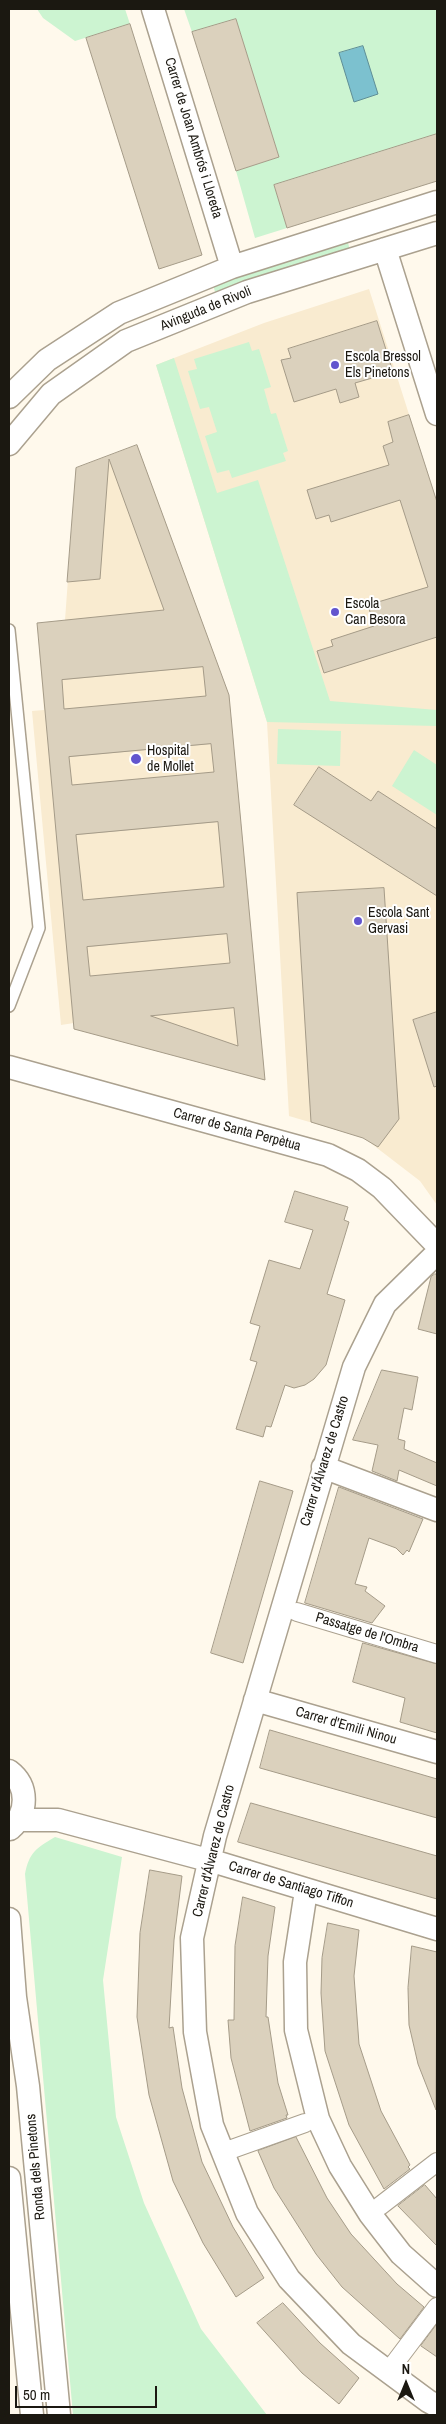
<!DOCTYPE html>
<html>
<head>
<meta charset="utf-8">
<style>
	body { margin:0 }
	#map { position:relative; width:446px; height:2424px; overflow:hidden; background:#fff9ec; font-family:"Archivo Narrow",sans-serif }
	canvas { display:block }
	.frame { position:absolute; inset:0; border:10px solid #1b1811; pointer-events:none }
	.north { position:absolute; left:381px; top:2359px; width:50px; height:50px; -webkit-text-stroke:4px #fff; paint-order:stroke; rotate:0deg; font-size:14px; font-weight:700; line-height:20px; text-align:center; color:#1b1811 }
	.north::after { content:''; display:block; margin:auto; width:18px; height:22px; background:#1b1811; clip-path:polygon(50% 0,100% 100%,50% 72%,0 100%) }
	.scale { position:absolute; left:15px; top:2386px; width:142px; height:22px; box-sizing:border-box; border:2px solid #1b1811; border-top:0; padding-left:6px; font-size:15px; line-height:18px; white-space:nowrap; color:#1b1811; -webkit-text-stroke:4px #fff; paint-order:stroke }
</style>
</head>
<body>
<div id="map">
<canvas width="446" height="2424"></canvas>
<div class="frame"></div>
<div class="north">N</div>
<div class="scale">50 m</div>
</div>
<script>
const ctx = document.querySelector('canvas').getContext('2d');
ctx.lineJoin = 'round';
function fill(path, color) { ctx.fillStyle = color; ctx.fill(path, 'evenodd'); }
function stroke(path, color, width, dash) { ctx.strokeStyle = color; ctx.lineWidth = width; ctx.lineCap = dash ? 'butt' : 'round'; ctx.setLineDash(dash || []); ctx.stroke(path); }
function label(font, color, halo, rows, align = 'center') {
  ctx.font = font + ' "Archivo Narrow",sans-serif'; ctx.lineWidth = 4; ctx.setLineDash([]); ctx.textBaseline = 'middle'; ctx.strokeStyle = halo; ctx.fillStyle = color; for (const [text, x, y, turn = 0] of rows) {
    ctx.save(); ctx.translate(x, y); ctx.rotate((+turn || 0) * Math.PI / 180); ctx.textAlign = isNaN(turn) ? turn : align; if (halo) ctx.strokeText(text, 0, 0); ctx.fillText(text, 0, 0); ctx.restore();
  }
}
fill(new Path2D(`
	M 369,289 L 437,502 L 437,1205 L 420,1181 L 364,1138 L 289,1116 L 267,722 L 156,365 L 264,323 Z
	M 137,445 L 229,695 L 265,1080 L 74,1029 L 74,1023 L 61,1025 L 32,711 L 44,710 L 39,646 L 65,620 L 76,468 Z`), '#f9ebd0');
fill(new Path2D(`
	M 37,9 L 125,9 L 130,24 L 75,41 L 43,18 Z
	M 184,9 L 437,9 L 437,134 L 274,185 L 287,228 L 255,238 L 236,171 L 279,157 L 236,19 L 192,32 Z
	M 348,243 L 350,250 L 215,292 L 213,284 Z
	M 249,342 L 252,351 L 259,349 L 271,387 L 264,389 L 271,414 L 276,413 L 288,451 L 283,453 L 286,461 L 232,478 L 229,470 L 217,473 L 205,436 L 217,432 L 209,407 L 200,409 L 188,371 L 197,369 L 194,359 Z
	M 174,358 L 217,493 L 258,480 L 330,701 L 437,710 L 437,726 L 267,722 L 156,365 Z
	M 278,729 L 341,731 L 340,766 L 277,764 Z
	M 414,750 L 437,765 L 437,815 L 392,786 Z
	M 55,1837 L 122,1857 L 103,1980 L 116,2117 L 144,2203 L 201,2329 L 267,2415 L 73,2415 L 25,1874 C 29,1853 36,1848 55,1837 Z`), '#ccf4d1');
const water = new Path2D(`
	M 363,46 L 378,94 L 354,102 L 339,53 Z`);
fill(water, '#7cc1cf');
stroke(water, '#5f8e96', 1);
const building = new Path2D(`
	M 236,19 L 279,157 L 236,171 L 192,32 Z
	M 130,24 L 202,255 L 159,269 L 86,38 Z
	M 437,134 L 437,181 L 287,228 L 274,185 Z
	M 377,321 L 393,372 L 355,383 L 359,397 L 340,403 L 336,389 L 294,402 L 281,360 L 291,358 L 288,349 Z
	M 409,415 L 437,502 L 437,637 L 324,673 L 317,651 L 333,646 L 331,640 L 374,626 L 368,605 L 428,587 L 400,500 L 331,522 L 329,515 L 316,519 L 307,490 L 389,465 L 383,446 L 393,442 L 388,422 Z
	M 137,445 L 229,695 L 265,1080 L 74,1029 L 37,623 L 164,610 L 109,459 L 100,579 L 67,582 L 76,468 ZM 203,667 L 206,696 L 64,709 L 62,680 ZM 211,744 L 214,772 L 72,785 L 69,757 ZM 218,822 L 224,887 L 83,900 L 76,835 ZM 227,934 L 230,963 L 90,976 L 87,947 ZM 234,1008 L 238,1046 L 151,1016 Z
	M 319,767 L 371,801 L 378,791 L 437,829 L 437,896 L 294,805 Z
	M 384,888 L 399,1119 L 378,1147 L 363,1138 L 311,1122 L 297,893 Z
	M 437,1012 L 437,1086 L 434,1087 L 413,1020 Z
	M 295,1191 L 348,1207 L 344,1220 L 349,1222 L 327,1294 L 345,1300 L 326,1365 L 314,1379 L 305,1385 L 294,1388 L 285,1385 L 271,1427 L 266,1426 L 263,1437 L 236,1429 L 257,1362 L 250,1360 L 260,1326 L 250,1323 L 269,1260 L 300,1269 L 313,1230 L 285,1222 Z
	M 435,1274 L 437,1274 L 437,1334 L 418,1329 L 431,1277 Z
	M 382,1370 L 418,1377 L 412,1410 L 404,1408 L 398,1439 L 405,1441 L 404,1449 L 437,1463 L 437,1486 L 399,1470 L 397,1481 L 372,1471 L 378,1445 L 353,1440 Z
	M 260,1481 L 293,1491 L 243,1663 L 211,1653 Z
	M 339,1487 L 423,1519 L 409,1552 L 407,1550 L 403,1555 L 396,1548 L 369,1538 L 355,1584 L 367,1587 L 365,1591 L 385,1606 L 372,1623 L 305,1603 Z
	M 363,1643 L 437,1664 L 437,1733 L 400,1722 L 405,1698 L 353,1682 Z
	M 270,1730 L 437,1779 L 437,1818 L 260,1768 Z
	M 251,1803 L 437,1856 L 437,1899 L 238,1842 Z
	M 150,1870 L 182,1876 L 174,1940 L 169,2028 L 173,2027 L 182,2088 L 202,2162 L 233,2227 L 264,2278 L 236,2297 L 203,2243 L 173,2181 L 149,2095 L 137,2017 L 140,1933 Z
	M 243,1897 L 275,1907 L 268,1956 L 266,2017 L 268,2017 L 278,2083 L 288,2115 L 286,2115 L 287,2118 L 250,2131 L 231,2058 L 228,2020 L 234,2020 L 235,1946 Z
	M 328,1923 L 359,1930 L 354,1976 L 359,2044 L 381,2111 L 410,2165 L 408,2167 L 410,2169 L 384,2189 L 349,2125 L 325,2051 L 321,1993 L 322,1958 Z
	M 412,1946 L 437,1952 L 436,2110 L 418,2064 L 409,2025 L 408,1988 Z
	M 296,2137 L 327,2198 L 351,2234 L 397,2284 L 424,2307 L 400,2339 L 342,2287 L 316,2254 L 274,2188 L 258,2151 Z
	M 425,2185 L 437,2199 L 437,2246 L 398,2206 Z
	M 283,2303 L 320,2343 L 359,2378 L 339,2404 L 302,2373 L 257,2323 Z
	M 437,2324 L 437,2357 L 421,2346 Z`);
fill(building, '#dbd1bd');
stroke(building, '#a59b88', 1);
const service = new Path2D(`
	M 9,630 L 39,928 L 9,1006`);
const pedestrian = new Path2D(`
	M 297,1612 L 437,1654
	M 232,2149 L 305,2123
	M 380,2206 L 437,2162
	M 394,2364 L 437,2307`);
const minor = new Path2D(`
	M 153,9 L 232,267
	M 385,249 L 437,414
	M 9,397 L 47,360 L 119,313 L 232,267 L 437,202
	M 9,444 L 51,394 L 126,341 L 247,292 L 437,233
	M 9,1067 L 328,1155 L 358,1170 L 382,1188 L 437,1245
	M 437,1253 L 385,1304 L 354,1367 L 215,1836 L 192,1938 L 195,2032 L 212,2125 L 247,2213 L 289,2279 L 351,2344 L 428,2401 L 437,2406
	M 323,1467 L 437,1510
	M 255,1700 L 437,1752
	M 9,1771 C 29,1786 28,1813 10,1829
	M 18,1820 L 58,1820 L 219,1863 L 437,1929
	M 306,1891 L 295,1962 L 296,2030 L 318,2119 L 340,2166 L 370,2214 L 401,2254 L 437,2286
	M 9,1919 L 15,1997 L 28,2086 L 59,2415
	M 9,2178 L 32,2415`);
stroke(service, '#aba18f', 14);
stroke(pedestrian, '#aba18f', 20);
stroke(minor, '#aba18f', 25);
stroke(service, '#fff', 11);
stroke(pedestrian, '#fff', 18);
stroke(minor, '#fff', 22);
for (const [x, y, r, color] of [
	[335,365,5,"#6255ce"],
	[335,612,5,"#6255ce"],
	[136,759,6,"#6255ce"],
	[358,921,5,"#6255ce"]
]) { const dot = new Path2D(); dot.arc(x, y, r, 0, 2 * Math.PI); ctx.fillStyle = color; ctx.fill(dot); stroke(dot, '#fff', 2); }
label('14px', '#1b1811', '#fff', [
	["Carrer de Joan Ambrós i Lloreda",193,138,73],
	["Avinguda de Rivoli",206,309,-22],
	["Carrer de Santa Perpètua",237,1130,15],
	["Carrer d'Álvarez de Castro",325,1461,-73],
	["Passatge de l'Ombra",367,1633,17],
	["Carrer d'Emili Ninou",346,1726,16],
	["Carrer d'Álvarez de Castro",214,1851,-76],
	["Carrer de Santiago Tiffon",291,1885,17],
	["Ronda dels Pinetons",36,2167,-95]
]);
label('14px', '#1b1811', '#fff', [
	["Escola Bressol",345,357],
	["Els Pinetons",345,373],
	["Escola",345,604],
	["Can Besora",345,620],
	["Hospital",147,751],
	["de Mollet",147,767],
	["Escola Sant",368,913],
	["Gervasi",368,929]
], 'left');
</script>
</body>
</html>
